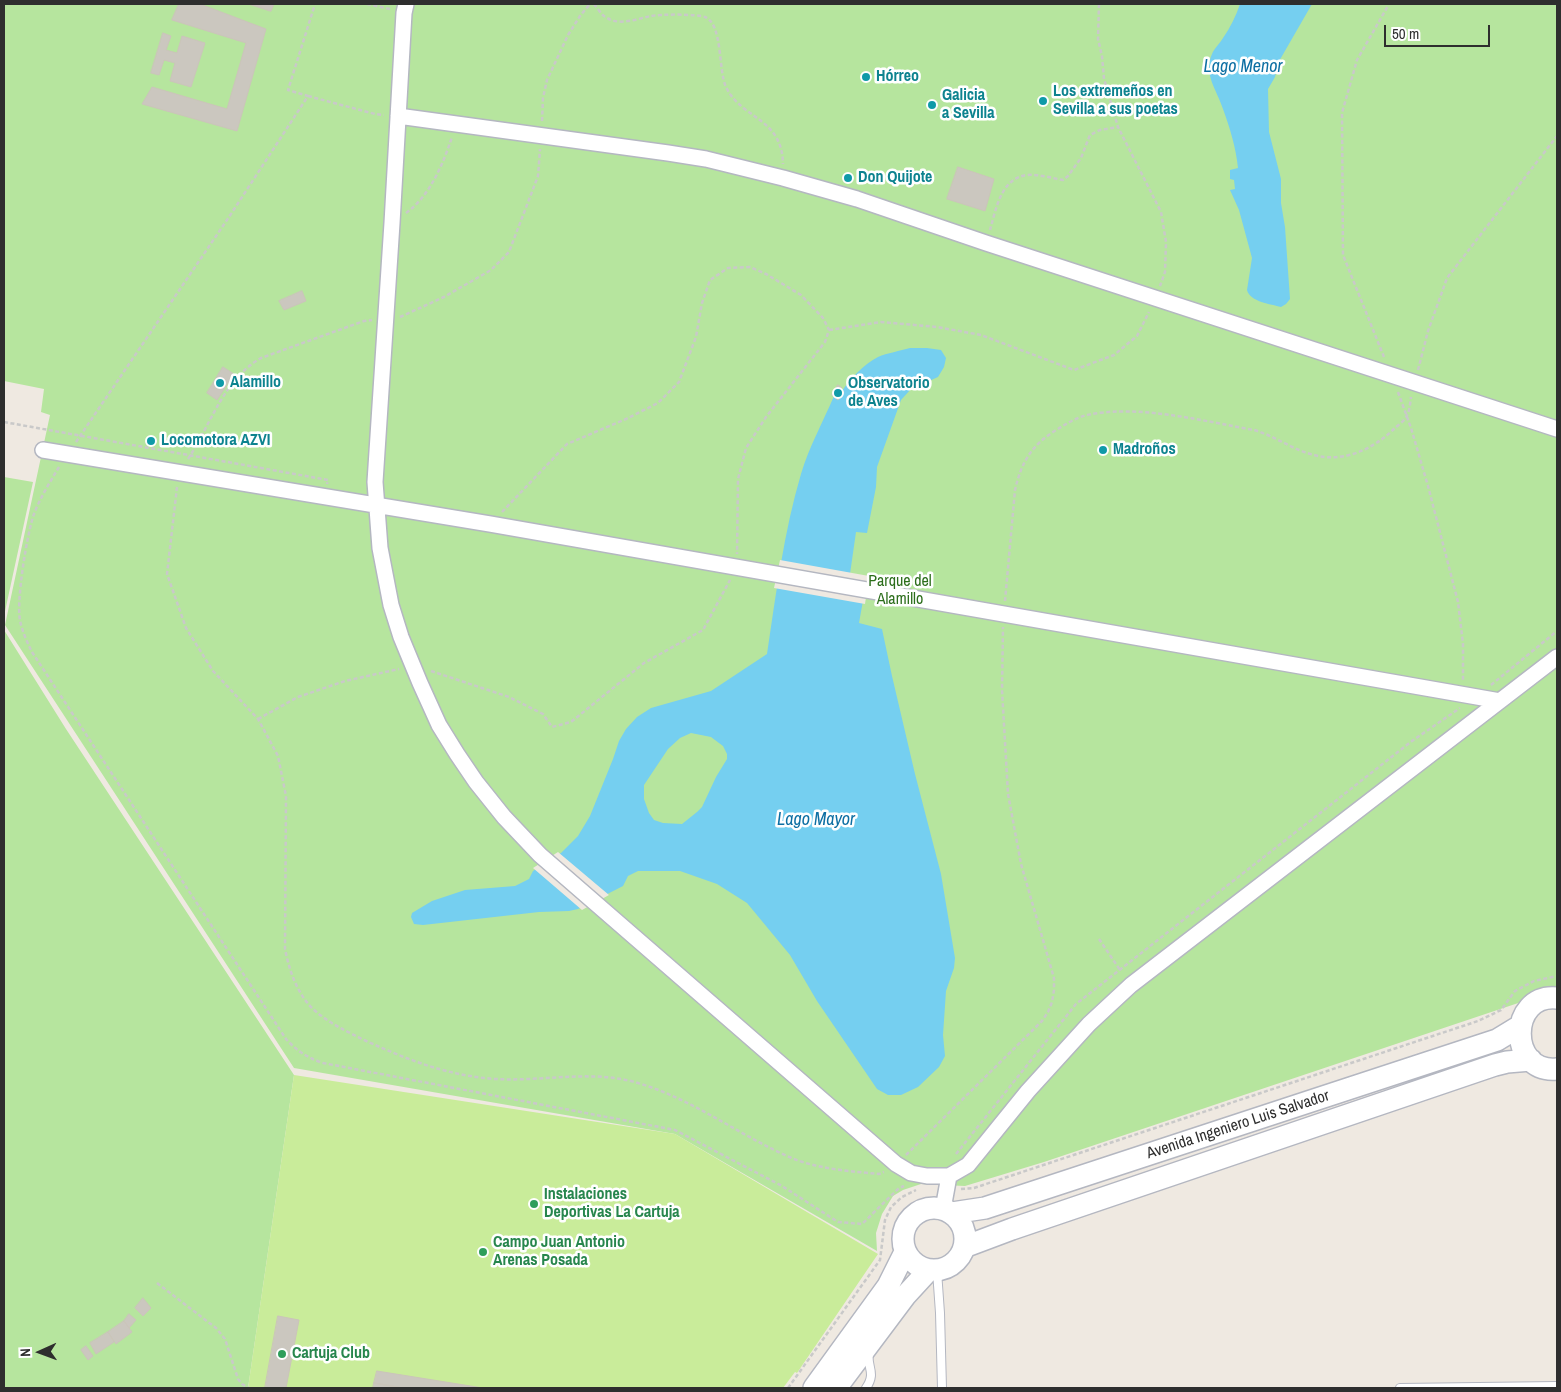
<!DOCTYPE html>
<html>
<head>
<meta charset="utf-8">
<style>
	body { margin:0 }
	#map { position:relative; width:1561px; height:1392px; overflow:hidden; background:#efe9e1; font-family:"Archivo Narrow",sans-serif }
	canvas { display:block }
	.frame { position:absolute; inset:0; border:5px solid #2e2e2e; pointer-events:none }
	.north { position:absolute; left:15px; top:1327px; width:50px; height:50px; -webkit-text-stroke:4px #fff; paint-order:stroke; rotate:268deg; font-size:14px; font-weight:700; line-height:20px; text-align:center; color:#2e2e2e }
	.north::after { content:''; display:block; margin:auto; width:18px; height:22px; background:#2e2e2e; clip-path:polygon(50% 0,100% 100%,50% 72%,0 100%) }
	.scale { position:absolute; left:1384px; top:25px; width:106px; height:22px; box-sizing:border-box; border:2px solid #2e2e2e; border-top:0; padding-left:6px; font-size:15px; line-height:18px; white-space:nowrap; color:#2e2e2e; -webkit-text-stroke:4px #fff; paint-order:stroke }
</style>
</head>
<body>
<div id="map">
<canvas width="1561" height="1392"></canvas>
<div class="frame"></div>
<div class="north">N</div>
<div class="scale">50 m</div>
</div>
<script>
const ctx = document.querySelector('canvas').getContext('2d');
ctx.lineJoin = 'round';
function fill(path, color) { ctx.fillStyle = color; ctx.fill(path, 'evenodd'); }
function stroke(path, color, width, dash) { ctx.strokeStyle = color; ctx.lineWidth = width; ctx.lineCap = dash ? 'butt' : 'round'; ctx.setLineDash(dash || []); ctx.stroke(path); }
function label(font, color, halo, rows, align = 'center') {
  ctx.font = font + ' "Archivo Narrow",sans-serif'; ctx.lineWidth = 5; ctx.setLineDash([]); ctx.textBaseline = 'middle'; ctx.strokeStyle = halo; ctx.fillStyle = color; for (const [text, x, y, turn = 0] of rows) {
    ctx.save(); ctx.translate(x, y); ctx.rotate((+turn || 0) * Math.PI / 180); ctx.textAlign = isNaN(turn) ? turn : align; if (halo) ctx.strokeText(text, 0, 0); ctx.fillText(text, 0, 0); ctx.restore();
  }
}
fill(new Path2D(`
	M 4,4 L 1557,4 L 1557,990 L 1044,1162 L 965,1186 L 921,1184 L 903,1190 L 893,1196 L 882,1214 L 876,1233 L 877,1251 L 675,1134 L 294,1068 L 5,625 L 50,415 L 41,412 L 44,389 L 4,381 Z
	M 4,477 L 33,482 L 4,616 Z
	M 4,630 L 66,729 L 294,1075 L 248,1388 L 4,1388 Z`), '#b6e59e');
fill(new Path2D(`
	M 294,1075 L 675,1134 L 878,1254 L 797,1373 L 795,1372 L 783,1388 L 248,1388 Z`), '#c9ec9a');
fill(new Path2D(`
	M 1240,4 L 1312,4 L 1278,63 L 1275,77 L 1268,89 L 1269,132 L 1281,179 L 1281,203 L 1285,227 L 1290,299 L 1286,304 L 1281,307 C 1271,304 1250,302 1247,290 L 1252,258 L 1239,210 L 1230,190 L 1235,189 L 1234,180 L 1230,179 L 1230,170 L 1238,168 C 1236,148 1230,128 1223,109 C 1217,90 1203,74 1212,54 C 1214,49 1220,43 1223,38 C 1230,28 1236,16 1240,4 Z
	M 910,348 L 927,348 L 941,350 L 946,358 L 944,367 L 938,377 L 911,389 L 901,400 L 877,467 L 876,487 L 867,533 L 856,532 L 850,574 L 867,578 L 859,623 L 882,629 L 892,676 L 915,774 L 941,874 L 955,958 L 954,968 L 946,991 L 943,1035 L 945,1056 L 939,1067 L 918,1087 L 901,1095 L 888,1095 L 877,1089 L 817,1001 L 790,955 L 747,903 L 717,884 L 680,871 L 638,871 L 628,876 L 623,886 L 578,909 L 569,911 L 539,912 L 423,925 L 414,924 L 411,917 L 412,913 L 432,901 L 465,890 L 515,886 L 529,879 L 533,871 L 561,853 L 578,836 L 590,816 L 613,759 L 619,741 L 626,729 L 637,717 L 651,708 L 711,691 L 767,654 C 776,594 784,531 801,474 C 809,447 823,422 834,396 L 844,392 L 842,391 C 851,378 864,364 878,357 C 887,353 900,351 910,348 ZM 691,733 L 711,737 L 723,746 L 727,754 L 727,759 L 716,777 L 702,807 L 697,812 L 682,824 L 663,823 L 654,820 L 649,813 L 644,799 L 644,785 L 668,749 L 680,738 Z`), '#75cff0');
fill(new Path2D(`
	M 780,560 L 869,576 L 865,604 L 774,588 Z
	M 558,852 L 609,895 L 582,910 L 533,868 Z`), '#efe9e1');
const building = new Path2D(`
	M 179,4 L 200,4 L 266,29 L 237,131 L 142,104 L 152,87 L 227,109 L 246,43 L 172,20 Z
	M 249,4 L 274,4 L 271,11 Z
	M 163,33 L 171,36 L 166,50 L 177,53 L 182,36 L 205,43 L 191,87 L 170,81 L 175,63 L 164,60 L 159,75 L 151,73 Z
	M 958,167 L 994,179 L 985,211 L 947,199 Z
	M 302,291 L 306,301 L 284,310 L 279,301 Z
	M 223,367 L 234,374 L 217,400 L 207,393 Z
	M 838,385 L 842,388 L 841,390 L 844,392 L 838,400 L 832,395 Z
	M 143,1298 L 151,1308 L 143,1316 L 135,1308 Z
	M 129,1314 L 136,1320 L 129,1328 L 124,1321 Z
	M 278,1316 L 299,1320 L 286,1388 L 265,1388 Z
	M 124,1321 L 132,1332 L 116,1344 L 108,1332 Z
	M 108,1332 L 114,1342 L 96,1354 L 90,1343 Z
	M 86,1346 L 93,1356 L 88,1360 L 81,1350 Z
	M 377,1371 L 483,1388 L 403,1388 L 374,1383 Z
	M 374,1383 L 403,1388 L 373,1388 Z`);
fill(building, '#cbc7bf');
stroke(building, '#cbc5ba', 1);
const lane = new Path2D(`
	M 937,1271 L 940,1313 L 942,1388
	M 866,1388 C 877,1372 866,1367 869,1352
	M 1400,1388 L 1557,1386`);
const street = new Path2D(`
	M 406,4 L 404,13 L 392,223 L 375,482 L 380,548 L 391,605 L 401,637 L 420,683 L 439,725 L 457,754 L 476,782 L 504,817 L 540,855 L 896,1164 L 911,1173 L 927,1176 L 949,1176 L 968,1165 L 1028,1091 L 1089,1024 L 1131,985 L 1557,657
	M 398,116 L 668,153 L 706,159 L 783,178 L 857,199 L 986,243 L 1557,429
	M 43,450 L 490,524 L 1500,701
	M 943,1209 L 949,1176`);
const secondary = new Path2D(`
	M 1557,998 C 1508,993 1508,1074 1557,1069
	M903 1239a31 31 0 1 1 62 0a31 31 0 1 1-62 0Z
	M 952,1213 L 985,1208 L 1497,1040 L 1520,1026
	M 964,1247 L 1012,1229 L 1495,1065 L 1507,1062 L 1531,1060
	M 814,1388 L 888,1286 L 905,1252
	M 836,1388 L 905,1296 L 928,1271`);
stroke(lane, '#b4b7c1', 10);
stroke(street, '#b4b7c1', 18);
stroke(secondary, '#b4b7c1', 24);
stroke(new Path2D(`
	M 367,4 L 390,9
	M 594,4 C 597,7 600,13 604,16 C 618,27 636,19 651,16 C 661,14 696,14 705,17 C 723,24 718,70 726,87 C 742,120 782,117 783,164
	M 1099,4 L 1098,39 L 1102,56 L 1104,79 L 1118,127 L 1161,212 L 1166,242 L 1165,272 L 1160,286
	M 308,96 L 375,114 L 384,115
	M 542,121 L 543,98 L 547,80 L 568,35 L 580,16 L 590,4
	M 406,213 C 430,196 443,164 452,137
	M 990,230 C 996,209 1001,178 1027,175 C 1039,174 1051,178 1063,180 L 1068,176 L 1081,158 L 1090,135 L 1100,130 L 1118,127
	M 400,317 L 444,297 L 491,270 L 509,252 L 538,176 L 540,149
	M 829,330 L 881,322 L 937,327 L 981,335 L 1074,370 L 1114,355 L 1137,336 L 1149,312
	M 1384,357 L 1343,255 L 1342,113 L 1357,60 L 1389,4
	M 1418,370 L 1428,331 L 1447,278 L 1557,136
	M 1398,392 L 1411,428 L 1428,486 L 1458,602 L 1463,644 L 1463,680
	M 4,422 L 328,480 L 327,484
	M 76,442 L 229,217 L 308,96 L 288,90 L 315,4
	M 188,459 C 211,424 223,380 261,358 L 364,321 L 372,320
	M 59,467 C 50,482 40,498 34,514 C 27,533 16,602 20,620 C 22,631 27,642 32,652 L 286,1039 C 297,1051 308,1058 323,1063 L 675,1130 L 782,1186 L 838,1222 L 862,1224 L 899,1188 L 904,1186
	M 177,487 L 167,574 L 186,628 L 213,671 L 258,719 L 278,756 L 286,796 L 285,949 C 289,969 296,991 311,1007 C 325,1021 344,1030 362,1039 C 401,1057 440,1073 484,1078 C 535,1084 588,1068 638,1083 C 692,1099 736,1133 787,1156 C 815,1169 849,1171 879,1174 L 884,1172
	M 502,512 L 567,444 L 626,419 L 658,403 L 679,382 L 696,337 L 702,303 L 710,280 L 728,268 L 750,267 L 766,274 L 801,295 L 823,318 L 829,330 L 825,342 L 766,417 L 746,448 L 738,479 L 737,554
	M 1005,601 L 1015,490 C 1021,464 1030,447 1053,432 C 1064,425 1075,418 1087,415 C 1138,404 1203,421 1254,430 C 1275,436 1293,450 1314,455 C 1344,463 1373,449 1394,429 C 1398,425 1405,421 1407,415 C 1410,410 1410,403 1411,397
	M 431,671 L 509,697 L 543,714 L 552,727 L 571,722 L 644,663 L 703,630 L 730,580
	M 1491,685 L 1557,631
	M 258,719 L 298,697 L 345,681 L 399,669
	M 1099,939 L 1120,970
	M 956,1154 L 1076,1004 L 1412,741 L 1460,708
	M 906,1155 L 1042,1021 L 1048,1012 L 1052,1002 L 1054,990 L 1054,978 L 1021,864 L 1008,794 L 1002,690 L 1003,627
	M 961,1189 L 974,1188 L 1478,1021 L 1501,1010 L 1515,991 L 1534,981 L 1557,976
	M 157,1283 L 216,1328 L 225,1339 L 238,1379 L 242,1384 L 249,1388
	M 788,1388 L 880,1260 L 885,1220 L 891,1207 L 902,1197 L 916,1190`), '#c9c9c9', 2.5, [4, 2.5]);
stroke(lane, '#fff', 8);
stroke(street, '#fff', 15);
stroke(secondary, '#fff', 21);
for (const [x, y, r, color] of [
	[866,77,5,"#0f9aa8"],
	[1043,101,5,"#0f9aa8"],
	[932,105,5,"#0f9aa8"],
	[848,178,5,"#0f9aa8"],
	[220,383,5,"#0f9aa8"],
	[838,393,5,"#0f9aa8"],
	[151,441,5,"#0f9aa8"],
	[1103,450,5,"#0f9aa8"],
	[534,1204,5,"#2e9e5b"],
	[483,1252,5,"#2e9e5b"],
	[282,1354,5,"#2e9e5b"]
]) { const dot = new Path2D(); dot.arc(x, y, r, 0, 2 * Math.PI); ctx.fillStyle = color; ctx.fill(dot); stroke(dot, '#fff', 2); }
label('bold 16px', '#0d838f', '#fff', [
	["Hórreo",876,77],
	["Los extremeños en",1053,92],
	["Sevilla a sus poetas",1053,110],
	["Galicia",942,96],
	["a Sevilla",942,114],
	["Don Quijote",858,178],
	["Alamillo",230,383],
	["Observatorio",848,384],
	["de Aves",848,402],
	["Locomotora AZVI",161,441],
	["Madroños",1113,450]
], 'left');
label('16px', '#2c6e1b', '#fff', [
	["Parque del",900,582],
	["Alamillo",900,600]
]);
label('16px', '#2e2e2e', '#fff', [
	["Avenida Ingeniero Luis Salvador",1238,1125,-18]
]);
label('bold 16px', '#27864d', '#fff', [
	["Instalaciones",544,1195],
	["Deportivas La Cartuja",544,1213],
	["Campo Juan Antonio",493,1243],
	["Arenas Posada",493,1261],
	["Cartuja Club",292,1354]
], 'left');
label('italic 18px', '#0d6fa3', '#fff', [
	["Lago Menor",1243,67],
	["Lago Mayor",816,820]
]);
</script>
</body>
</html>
